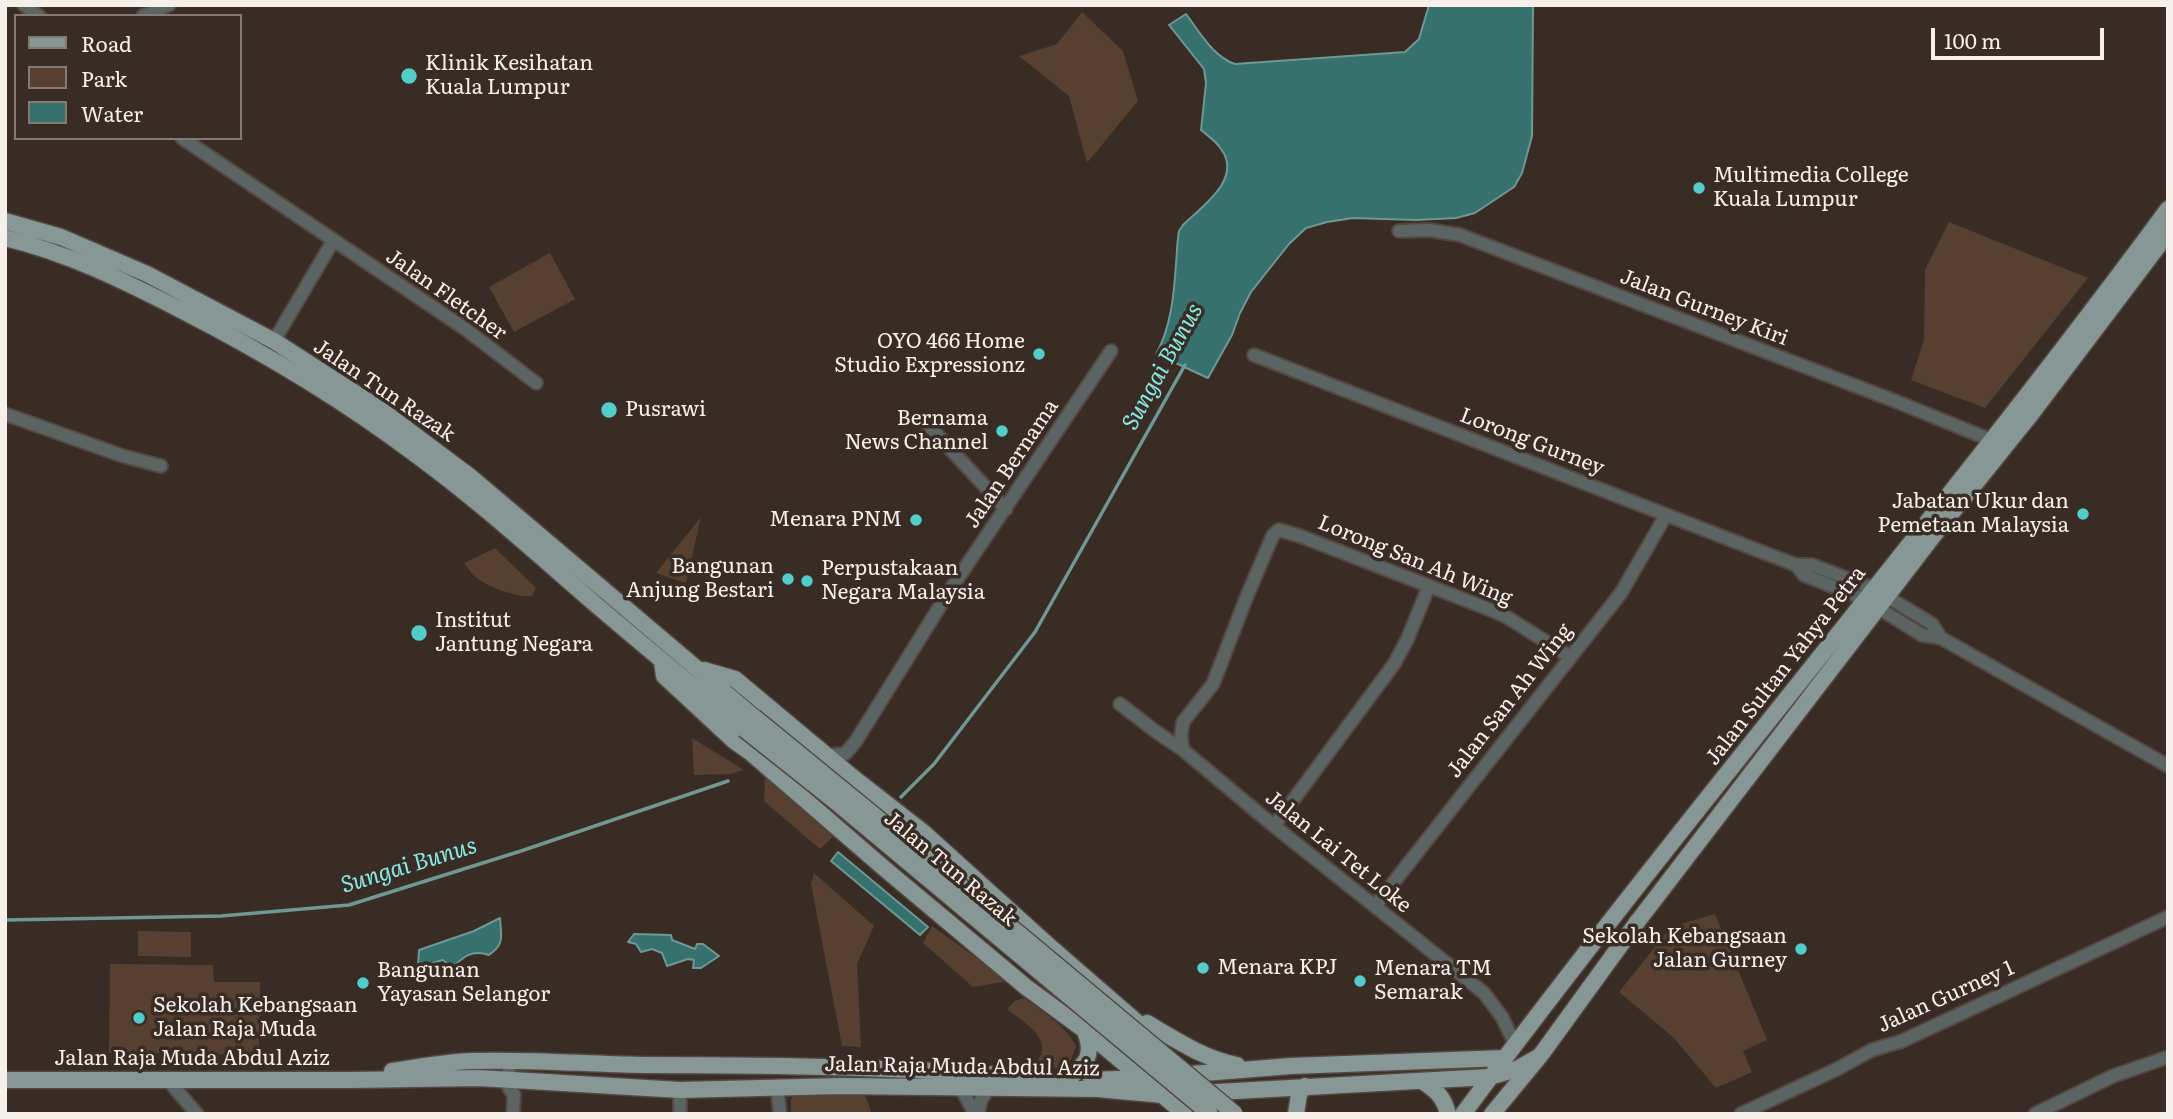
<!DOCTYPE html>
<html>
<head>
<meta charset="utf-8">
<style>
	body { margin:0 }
	#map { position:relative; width:2173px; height:1119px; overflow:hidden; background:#382c24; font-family:Literata,serif }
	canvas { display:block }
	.frame { position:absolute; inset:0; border:7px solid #f7efea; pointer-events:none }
	.legend { position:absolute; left:14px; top:14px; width:228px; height:126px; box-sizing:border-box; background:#382c24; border:2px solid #847a73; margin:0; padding:9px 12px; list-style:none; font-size:21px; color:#f7efea }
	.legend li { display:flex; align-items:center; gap:14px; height:35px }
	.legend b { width:35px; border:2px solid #847a73 }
	.scale { position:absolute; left:1931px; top:28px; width:173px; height:32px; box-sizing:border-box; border:4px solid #f7efea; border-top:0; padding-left:9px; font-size:21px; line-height:24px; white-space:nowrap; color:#f7efea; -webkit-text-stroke:5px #382c24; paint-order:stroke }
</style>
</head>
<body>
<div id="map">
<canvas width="2173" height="1119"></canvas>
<div class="frame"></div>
<ul class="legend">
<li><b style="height:9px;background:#869796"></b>Road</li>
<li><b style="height:19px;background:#574030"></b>Park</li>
<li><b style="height:19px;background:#36716e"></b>Water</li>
</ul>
<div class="scale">100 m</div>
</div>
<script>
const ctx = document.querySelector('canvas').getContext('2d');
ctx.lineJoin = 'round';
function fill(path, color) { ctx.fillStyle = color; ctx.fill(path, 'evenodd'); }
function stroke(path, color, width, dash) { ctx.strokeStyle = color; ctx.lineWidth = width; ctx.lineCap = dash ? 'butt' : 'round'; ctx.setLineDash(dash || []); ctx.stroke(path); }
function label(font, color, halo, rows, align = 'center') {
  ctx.font = font + ' Literata,serif'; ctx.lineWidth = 7; ctx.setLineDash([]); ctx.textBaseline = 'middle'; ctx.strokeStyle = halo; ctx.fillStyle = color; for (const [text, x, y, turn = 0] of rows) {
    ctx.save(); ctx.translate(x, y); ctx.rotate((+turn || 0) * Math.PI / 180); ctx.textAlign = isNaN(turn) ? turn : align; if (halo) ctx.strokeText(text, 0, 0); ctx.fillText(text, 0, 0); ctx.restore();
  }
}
fill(new Path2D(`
	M 1082,12 L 1123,51 L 1138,101 L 1087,163 L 1069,96 L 1019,56 L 1057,44 Z
	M 1949,222 L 2088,278 L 1985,408 L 1911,380 L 1924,340 L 1925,270 Z
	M 550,253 L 575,299 L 514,332 L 489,287 Z
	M 701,517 L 686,583 L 656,573 Z
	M 495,548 L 536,588 L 532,596 C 517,598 487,587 476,577 C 471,573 468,568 464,563 Z
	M 692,738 L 744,770 L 731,774 L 694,775 Z
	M 765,773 L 835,835 L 820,849 L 764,801 Z
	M 814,873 L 874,926 L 857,964 L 861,1047 L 842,1046 L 811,884 Z
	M 1715,914 L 1767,1040 L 1743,1051 L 1752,1072 L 1716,1088 L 1673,1037 L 1619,992 L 1671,927 Z
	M 932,926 L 1009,981 L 973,987 L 923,943 Z
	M 138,931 L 191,932 L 191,957 L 138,956 Z
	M 110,964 L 213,965 L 214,982 L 260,982 L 259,1055 L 109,1053 Z
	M 1024,998 C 1043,1012 1065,1025 1076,1046 L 1070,1063 L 1059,1068 L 1034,1067 C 1036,1062 1041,1057 1042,1051 C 1045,1033 1019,1019 1007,1009 L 1015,1001 Z
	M 797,1093 L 855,1093 L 866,1097 L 872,1114 L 791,1114 L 791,1099 Z`), '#574030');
const water = new Path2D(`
	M 1429,5 L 1533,5 L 1532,136 L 1522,173 L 1514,187 L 1475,213 L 1456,218 L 1416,220 L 1353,218 L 1327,222 L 1306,228 L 1289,244 L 1251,292 L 1240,313 L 1232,335 L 1208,378 L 1156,354 C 1171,328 1174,294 1176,264 C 1177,253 1177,242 1179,231 L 1183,225 C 1202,206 1243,179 1221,149 C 1216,141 1208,136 1201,130 L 1206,83 L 1204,69 L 1169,25 L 1186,14 C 1199,31 1213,57 1235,64 L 1405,52 L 1419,39 Z
	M 838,852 L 928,927 L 920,935 L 831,861 Z
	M 500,918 C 501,936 505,944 489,955 C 472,949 463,957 452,968 L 443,960 L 425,965 L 424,975 L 417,981 L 419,950 L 474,931 Z
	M 634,934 L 671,935 L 672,940 L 695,949 L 697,944 L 703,944 L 719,956 L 701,968 L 693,968 L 694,960 L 688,959 L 667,966 L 662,953 L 652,949 L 641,952 L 636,944 L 628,942 Z`);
fill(water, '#36716e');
stroke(water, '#709793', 2);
stroke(new Path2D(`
	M 901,797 L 934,764 L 1035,632 L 1185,365
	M 5,920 L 221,916 L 349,905 L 521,851 L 728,781`), '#709793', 3.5);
const minor = new Path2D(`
	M 24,5 L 39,16
	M 143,16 L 169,5
	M 182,138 L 464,328 L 536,383
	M 1399,231 L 1429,230 L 1460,235 L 1895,401 L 1991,440
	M 274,341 L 333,241
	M 1254,355 L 1762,552 L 1796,565 L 1812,565 L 1873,588 L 1932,624 L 1941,638
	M 5,414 L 123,456 L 161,466
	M 928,425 L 1006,509
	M 1796,565 L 1804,575 L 1864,599 L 1922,635 L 1941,638 L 2168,766
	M 1120,704 L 1155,731 L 1183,750 L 1274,826 L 1484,993 L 1502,1017 L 1515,1044
	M 1183,750 L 1181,736 L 1183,722 L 1213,684 L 1247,596 L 1273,535 L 1279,530 L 1300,536 L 1486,608 L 1505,616 L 1569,656
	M 825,755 L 845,754 L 856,741 L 950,590 L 1111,351
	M 1274,826 L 1394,664 L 1407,640 L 1429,586
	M 1375,906 L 1621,593 L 1666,515
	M 509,1061 L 509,1088 L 514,1095 L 513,1114
	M 167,1079 L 197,1114
	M 777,1086 L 780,1114
	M 961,1088 L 975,1114
	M 680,1090 L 680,1114
	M 978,1114 L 981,1100 L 989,1088
	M 1741,1114 L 1837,1069 L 1872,1050 L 1902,1041 L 2168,917
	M 2035,1114 L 2113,1076 L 2168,1057`);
const major = new Path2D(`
	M 5,221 L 61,237 L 147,274 L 274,341 L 380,409 L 472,478 L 754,717
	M 5,238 C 68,253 124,281 181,310 C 263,352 342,399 415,454 C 478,500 535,552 594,603 C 643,645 694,687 744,729
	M 662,662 L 664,676 L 734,741 L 751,753 L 885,869 L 1026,987 L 1083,1029 L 1185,1114
	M 704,670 L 735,679 L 850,775 L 923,832 L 1048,945 L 1154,1037
	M 1147,1023 C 1176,1040 1204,1059 1237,1065
	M 392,1071 C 418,1067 445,1062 471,1061 C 528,1059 585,1064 642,1065 C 779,1065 914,1067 1051,1079
	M 5,1080 L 351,1080 L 479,1078 L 680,1090 L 841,1086 L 1097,1089 L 1163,1095 L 1489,1077 L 1517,1069 L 1540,1056
	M 1067,1080 C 1087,1063 1095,1055 1084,1029
	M 1091,1080 L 1142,1078 L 1291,1066 L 1505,1058
	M 1422,1081 C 1436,1090 1444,1097 1448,1114
	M 1296,1114 L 1299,1094 L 1305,1086
	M 1463,1114 C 1691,807 1941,517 2168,209
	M 1492,1114 L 1540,1056 L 1638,921 L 1934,535 L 2032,413 L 2168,233`);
stroke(minor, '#534740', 16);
stroke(major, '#534740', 19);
stroke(minor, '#5b6363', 12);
stroke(major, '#869796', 16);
const majorBridge = new Path2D(`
	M 754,717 L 1023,937 L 1235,1114
	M 744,729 L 841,806 L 1210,1114`);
stroke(majorBridge, '#534740', 19, []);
stroke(majorBridge, '#869796', 16);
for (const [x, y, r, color] of [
	[409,76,9,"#53cdc9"],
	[1699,188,7,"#53cdc9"],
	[1039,354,7,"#53cdc9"],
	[609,410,9,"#53cdc9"],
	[1002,431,7,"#53cdc9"],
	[2083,514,7,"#53cdc9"],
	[916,520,7,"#53cdc9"],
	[788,579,7,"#53cdc9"],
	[807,581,7,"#53cdc9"],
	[419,633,9,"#53cdc9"],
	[1801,949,7,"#53cdc9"],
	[1203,968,7,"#53cdc9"],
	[1360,981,7,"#53cdc9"],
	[363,983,7,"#53cdc9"],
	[139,1018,7,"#53cdc9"]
]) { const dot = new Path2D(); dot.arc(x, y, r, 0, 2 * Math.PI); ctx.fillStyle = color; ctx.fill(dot); stroke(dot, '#382c24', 2.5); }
label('21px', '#f7efea', '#382c24', [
	["Klinik Kesihatan",425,64],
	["Kuala Lumpur",425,88],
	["Multimedia College",1713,176],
	["Kuala Lumpur",1713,200],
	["OYO 466 Home",1025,342,"right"],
	["Studio Expressionz",1025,366,"right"],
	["Pusrawi",625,410],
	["Bernama",988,419,"right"],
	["News Channel",988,443,"right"],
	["Jabatan Ukur dan",2069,502,"right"],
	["Pemetaan Malaysia",2069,526,"right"],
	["Menara PNM",902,520,"right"],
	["Bangunan",774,567,"right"],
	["Anjung Bestari",774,591,"right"],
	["Perpustakaan",821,569],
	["Negara Malaysia",821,593],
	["Institut",435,621],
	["Jantung Negara",435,645],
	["Sekolah Kebangsaan",1787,937,"right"],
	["Jalan Gurney",1787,961,"right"],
	["Menara KPJ",1217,968],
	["Menara TM",1374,969],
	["Semarak",1374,993],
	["Bangunan",377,971],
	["Yayasan Selangor",377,995],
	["Sekolah Kebangsaan",153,1006],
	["Jalan Raja Muda",153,1030]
], 'left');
label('21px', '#f7efea', '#382c24', [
	["Jalan Fletcher",446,295,35],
	["Jalan Gurney Kiri",1704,308,21],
	["Jalan Tun Razak",384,391,34],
	["Lorong Gurney",1532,442,21],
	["Jalan Bernama",1012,464,-56],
	["Lorong San Ah Wing",1415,561,22],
	["Jalan Sultan Yahya Petra",1786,666,-52],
	["Jalan San Ah Wing",1510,701,-52],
	["Jalan Lai Tet Loke",1338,852,39],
	["Jalan Tun Razak",950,869,40],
	["Jalan Gurney 1",1946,997,-24],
	["Jalan Raja Muda Abdul Aziz",192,1059],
	["Jalan Raja Muda Abdul Aziz",962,1067,1]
]);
label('italic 23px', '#87e7e3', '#382c24', [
	["Sungai Bunus",1163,367,-61],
	["Sungai Bunus",409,866,-17]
]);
</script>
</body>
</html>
